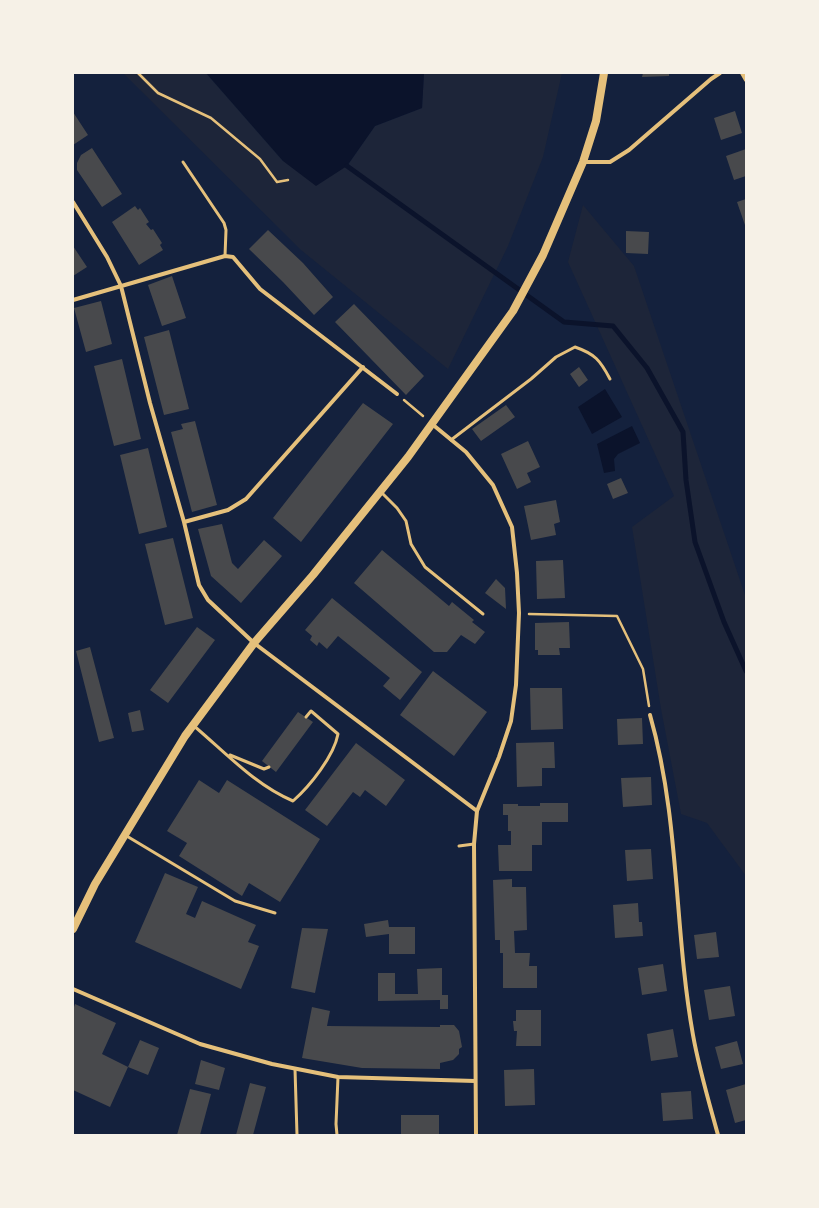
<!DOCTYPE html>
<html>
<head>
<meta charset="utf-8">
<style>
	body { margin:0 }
	#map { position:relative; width:819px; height:1208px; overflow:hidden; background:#14213d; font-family:"Crimson Pro",serif }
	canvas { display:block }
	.frame { position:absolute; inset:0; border:74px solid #f6f1e7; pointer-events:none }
</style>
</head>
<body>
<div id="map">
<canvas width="819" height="1208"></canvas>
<div class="frame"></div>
</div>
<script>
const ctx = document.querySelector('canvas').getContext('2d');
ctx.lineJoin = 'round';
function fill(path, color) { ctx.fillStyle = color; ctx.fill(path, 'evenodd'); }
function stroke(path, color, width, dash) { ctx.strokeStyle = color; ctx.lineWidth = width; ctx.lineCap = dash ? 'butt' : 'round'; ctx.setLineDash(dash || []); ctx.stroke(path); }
fill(new Path2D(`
	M 123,73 L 206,73 L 283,161 L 347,166 L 375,126 L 422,108 L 424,73 L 562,73 L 543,157 L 508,246 L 448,369 L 301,250 Z
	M 583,205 L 634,266 L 746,598 L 746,876 L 707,823 L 681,814 L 661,709 L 632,527 L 674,496 L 568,262 Z`), '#1d2539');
fill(new Path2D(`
	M 206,73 L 424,73 L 422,108 L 375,126 L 347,166 L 316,186 L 283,161 Z
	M 605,389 L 622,417 L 592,434 L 578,407 Z
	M 632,426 L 640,443 L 618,454 L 614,459 L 615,471 L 604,473 L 597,444 Z`), '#0b132b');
stroke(new Path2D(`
	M 347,166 L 564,322 L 613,326 L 647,368 L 683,432 L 686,480 L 695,542 L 724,622 L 746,671`), '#0b132b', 5);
fill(new Path2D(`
	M 643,73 L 669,73 L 669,76 L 642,77 Z
	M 735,111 L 742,133 L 721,140 L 714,118 Z
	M 73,112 L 88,135 L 73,145 Z
	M 92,148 L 122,194 L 102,207 L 77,170 L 77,163 L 81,155 Z
	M 746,149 L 746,176 L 734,180 L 726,156 Z
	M 746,199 L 746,228 L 737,202 Z
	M 135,206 L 138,210 L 140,208 L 149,222 L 146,224 L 151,230 L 153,229 L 162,243 L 160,245 L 163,250 L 139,265 L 112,222 Z
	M 268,230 L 303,263 L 333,297 L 314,315 L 283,282 L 249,249 Z
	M 626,231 L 649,232 L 648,254 L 626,253 Z
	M 73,246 L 87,267 L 73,276 Z
	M 172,276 L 186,318 L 162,326 L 148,285 Z
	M 101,301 L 112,344 L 86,352 L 74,308 Z
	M 354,304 L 424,376 L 406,395 L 335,322 Z
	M 169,330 L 189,409 L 164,415 L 144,337 Z
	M 122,359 L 141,439 L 114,446 L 94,366 Z
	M 579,367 L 588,380 L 579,387 L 570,374 Z
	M 363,403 L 393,424 L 301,542 L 273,518 Z
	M 506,405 L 515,417 L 481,441 L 472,429 Z
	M 195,421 L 217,505 L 192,512 L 171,432 L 183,429 L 181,424 Z
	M 528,441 L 540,467 L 527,473 L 531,482 L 517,489 L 501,454 Z
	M 148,448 L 167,527 L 139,534 L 120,455 Z
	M 621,478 L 628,493 L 613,499 L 607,484 Z
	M 556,500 L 560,522 L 554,524 L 556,535 L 531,540 L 524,506 Z
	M 222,524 L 232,563 L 238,569 L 264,540 L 282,556 L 241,603 L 211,576 L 198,529 Z
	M 173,538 L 193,618 L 165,625 L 145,544 Z
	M 382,550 L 449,606 L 452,602 L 474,620 L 472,622 L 485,632 L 475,644 L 461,635 L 447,652 L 434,652 L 354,583 Z
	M 563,560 L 565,598 L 537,599 L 536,561 Z
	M 496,579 L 505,588 L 506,609 L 485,593 Z
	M 332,598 L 422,672 L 400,700 L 383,686 L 390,678 L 338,636 L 327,649 L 319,642 L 317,646 L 310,640 L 312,636 L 305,630 Z
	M 569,622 L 570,648 L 559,648 L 560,655 L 538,655 L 538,650 L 535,650 L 535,623 Z
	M 197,627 L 215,640 L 168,703 L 150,690 Z
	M 90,647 L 114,738 L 99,742 L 76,651 Z
	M 433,671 L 487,712 L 454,756 L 400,715 Z
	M 530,688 L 562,688 L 563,729 L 531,730 Z
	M 140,710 L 144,730 L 132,732 L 128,713 Z
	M 298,712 L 313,722 L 276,772 L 262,761 Z
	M 642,718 L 643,744 L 618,745 L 617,719 Z
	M 554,742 L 555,768 L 542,768 L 542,786 L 517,787 L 516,743 Z
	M 356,743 L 405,780 L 386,806 L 365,790 L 360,797 L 353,792 L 327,826 L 305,810 Z
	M 651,777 L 652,805 L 623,807 L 621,778 Z
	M 199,780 L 219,793 L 227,780 L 320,839 L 280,902 L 249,883 L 242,896 L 179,856 L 187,843 L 167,831 Z
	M 540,803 L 568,803 L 568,822 L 542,822 L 542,845 L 532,845 L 532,871 L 499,871 L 498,845 L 511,845 L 511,831 L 508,831 L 508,815 L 503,815 L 503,804 L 518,804 L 518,806 L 540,806 Z
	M 651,849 L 653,879 L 627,881 L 625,850 Z
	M 165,873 L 198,887 L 186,914 L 195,918 L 202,901 L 256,925 L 248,942 L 259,946 L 241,989 L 135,942 Z
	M 512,879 L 512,887 L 526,887 L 527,930 L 514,931 L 515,953 L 530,953 L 529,966 L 537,966 L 537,988 L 503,988 L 503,953 L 500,953 L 500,940 L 495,940 L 493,880 Z
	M 638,903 L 639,922 L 642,922 L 643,936 L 615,938 L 613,905 Z
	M 388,920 L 389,927 L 415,927 L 415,954 L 389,954 L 389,934 L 366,937 L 364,924 Z
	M 302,928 L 328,929 L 315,993 L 291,988 Z
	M 716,932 L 719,957 L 697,959 L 694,935 Z
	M 663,964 L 667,991 L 642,995 L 638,968 Z
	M 442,968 L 442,995 L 448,995 L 448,1009 L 440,1009 L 440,1000 L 378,1001 L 378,973 L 395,973 L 395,994 L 418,994 L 417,969 Z
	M 730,986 L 735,1016 L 709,1020 L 704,990 Z
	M 75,1004 L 116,1023 L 102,1054 L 128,1067 L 110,1107 L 73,1090 L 73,1010 Z
	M 312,1007 L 330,1011 L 327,1026 L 440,1027 L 440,1025 L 454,1025 L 459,1031 L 462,1047 L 459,1049 L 459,1054 L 453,1060 L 440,1063 L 440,1069 L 362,1068 L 302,1058 Z
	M 516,1010 L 541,1010 L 541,1046 L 516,1046 L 517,1031 L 514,1031 L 513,1021 L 516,1021 Z
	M 673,1029 L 678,1057 L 651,1061 L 647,1034 Z
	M 140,1040 L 159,1048 L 148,1075 L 128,1067 Z
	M 737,1041 L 743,1064 L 721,1069 L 715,1047 Z
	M 201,1060 L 225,1068 L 219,1090 L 195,1084 Z
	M 534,1069 L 535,1105 L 505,1106 L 504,1070 Z
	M 250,1083 L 266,1087 L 253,1135 L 236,1135 Z
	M 746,1084 L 746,1120 L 735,1123 L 726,1090 Z
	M 190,1089 L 211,1094 L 200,1135 L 177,1135 Z
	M 691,1091 L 693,1119 L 663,1121 L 661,1093 Z
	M 401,1115 L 439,1115 L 439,1135 L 401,1135 Z`), '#48494c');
stroke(new Path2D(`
	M 138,73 L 158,93 L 211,118 L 260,159 L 277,182 L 288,180
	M 404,400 L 423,416
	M 529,614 L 617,616 L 643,669 L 649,706`), '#e5c07b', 2.5);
stroke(new Path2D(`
	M 183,162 L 224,223 L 226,230 L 225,256
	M 451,440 L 531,379 L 556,357 L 575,347 C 595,354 600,360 610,379
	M 381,492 L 397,508 L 406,521 L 411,544 L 425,567 L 483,614
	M 194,726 C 226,753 255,785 293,801 C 310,786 334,756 338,734 L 311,711 L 306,717
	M 230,755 L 264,769 L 269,767
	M 125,835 L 235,901 L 275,913
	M 459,846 L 474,844
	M 295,1069 L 297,1135
	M 337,1135 L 336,1124 L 338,1077`), '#e5c07b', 3);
stroke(new Path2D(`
	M 742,73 L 746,80
	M 583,162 L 610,162 L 629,150 L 711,79 L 720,73
	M 73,202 L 107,257 L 121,286 L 150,403 L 184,522 L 199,585 L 208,600 L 254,643 L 477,811
	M 73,300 L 225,256 L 233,257 L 260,289 L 397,394
	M 432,424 L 466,452 L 493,485 L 512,527 L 517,573 L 519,613 L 516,685 L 511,721 L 499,757 L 477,811 L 474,844 L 476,1135
	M 184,522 L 228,510 L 246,499 L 363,367
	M 650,715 C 680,820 674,929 693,1035 C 699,1069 709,1102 718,1135
	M 73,989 L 200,1044 L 272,1064 L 338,1077 L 475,1081`), '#e5c07b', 4);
stroke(new Path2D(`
	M 73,929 L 95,884 L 185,736 L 254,643 L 313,575 L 408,457 L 513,311 L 543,255 L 583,162 L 596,121 L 604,73`), '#e5c07b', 8);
</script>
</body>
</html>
